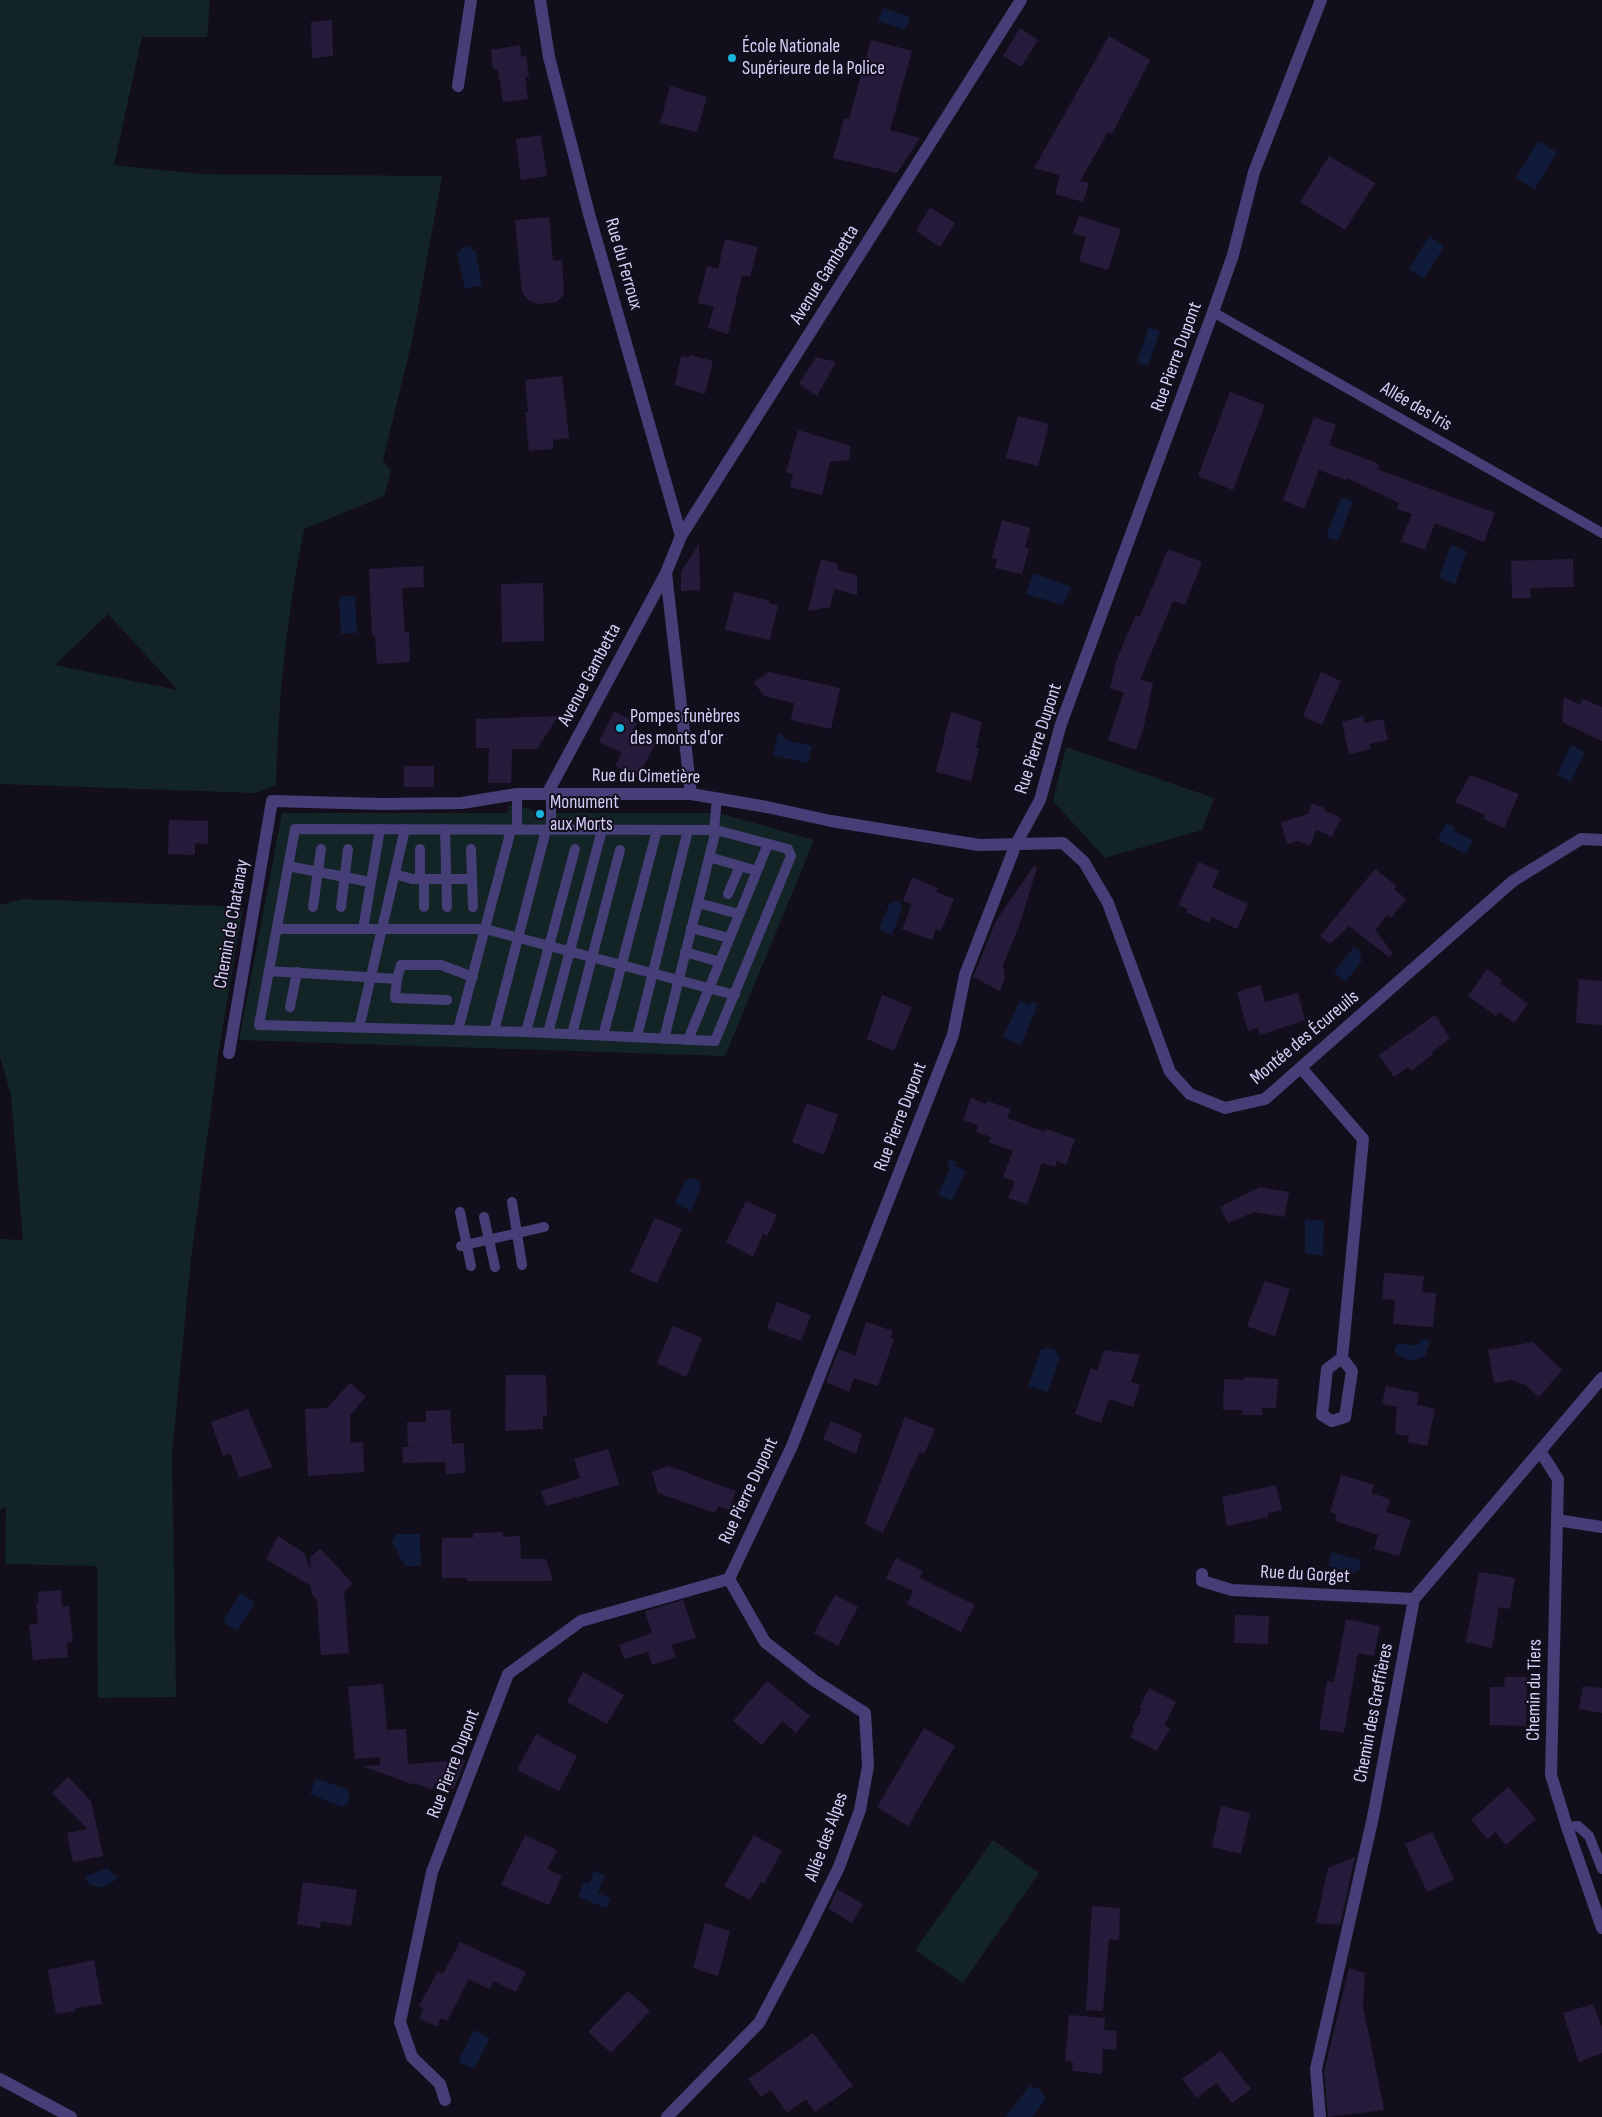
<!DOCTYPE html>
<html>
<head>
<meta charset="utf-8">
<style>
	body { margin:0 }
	canvas { display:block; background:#120e1c }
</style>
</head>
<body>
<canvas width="1602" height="2117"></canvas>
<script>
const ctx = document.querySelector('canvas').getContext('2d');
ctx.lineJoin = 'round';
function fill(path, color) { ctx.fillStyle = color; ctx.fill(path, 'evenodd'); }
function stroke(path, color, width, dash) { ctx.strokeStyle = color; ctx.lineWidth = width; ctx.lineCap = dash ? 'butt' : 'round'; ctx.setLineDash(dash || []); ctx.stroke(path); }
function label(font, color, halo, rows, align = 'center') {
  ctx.font = font + ' "Sofia Sans Condensed",sans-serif'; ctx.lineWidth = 4; ctx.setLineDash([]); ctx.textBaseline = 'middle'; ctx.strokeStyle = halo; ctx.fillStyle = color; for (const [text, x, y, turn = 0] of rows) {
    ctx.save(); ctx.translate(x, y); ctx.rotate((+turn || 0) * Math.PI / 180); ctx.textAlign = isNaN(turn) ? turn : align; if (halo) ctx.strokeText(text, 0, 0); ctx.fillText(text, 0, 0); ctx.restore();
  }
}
fill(new Path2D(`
	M 0,0 L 210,0 L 207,37 L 142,37 L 114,165 L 200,174 L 442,176 L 412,341 L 383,460 L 391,471 L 384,496 L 304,529 C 287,614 278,699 276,785 L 256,793 L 0,784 ZM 108,614 L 177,689 L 177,690 L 55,665 Z
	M 1066,747 L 1214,798 L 1202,830 L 1105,858 L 1053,801 Z
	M 509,805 C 522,805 529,810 541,813 L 708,813 L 722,814 L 814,840 L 725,1056 L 239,1040 L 282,813 L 508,813 Z
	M 22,899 L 243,907 L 220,1043 L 191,1258 L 172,1454 L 176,1697 L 98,1698 L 97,1566 L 5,1564 L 6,1507 L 0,1510 L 0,1239 L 23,1240 L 11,1095 L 0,1057 L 0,905 Z
	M 993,1840 L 1039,1873 L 963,1983 L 915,1950 Z`), '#122425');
fill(new Path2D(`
	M 883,8 L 910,17 L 905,30 L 878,21 Z
	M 1538,141 L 1557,152 L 1535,189 L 1516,178 Z
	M 1429,236 L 1444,246 L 1424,279 L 1409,269 Z
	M 470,246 L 471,250 L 475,250 L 482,285 L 465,289 L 457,253 L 461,252 L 460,248 Z
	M 1149,327 L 1160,331 L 1148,366 L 1137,362 Z
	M 1341,497 L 1353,501 L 1338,541 L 1326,537 Z
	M 1451,545 L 1467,551 L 1455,584 L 1439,577 Z
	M 1033,573 L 1071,587 L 1063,605 L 1026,594 Z
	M 355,596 L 357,633 L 341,634 L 339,597 Z
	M 778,734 L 782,735 L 786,740 L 812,746 L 808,763 L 773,755 Z
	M 1571,745 L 1585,752 L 1571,782 L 1557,775 Z
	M 1446,823 L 1455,827 L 1454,831 L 1473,840 L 1466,854 L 1438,840 Z
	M 895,901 L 900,902 L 902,908 L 892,935 L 879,929 L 890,903 Z
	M 1354,947 L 1361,952 L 1360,956 L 1362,961 L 1345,982 L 1334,972 Z
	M 1020,1001 L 1030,1005 L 1032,1001 L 1038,1004 L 1021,1045 L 1003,1037 Z
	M 950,1159 L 956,1162 L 955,1166 L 966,1171 L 952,1201 L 938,1195 L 950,1168 L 947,1166 Z
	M 691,1178 L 699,1180 L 701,1187 L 691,1211 L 675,1203 L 685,1181 Z
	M 1305,1219 L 1324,1221 L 1323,1255 L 1305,1254 Z
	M 1423,1339 L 1430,1341 L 1425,1356 C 1414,1361 1405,1362 1395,1352 L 1395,1347 L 1398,1344 L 1417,1345 Z
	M 1046,1347 L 1057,1351 L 1056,1354 L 1060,1356 L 1048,1392 L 1028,1386 L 1041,1349 L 1045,1350 Z
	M 396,1534 L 420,1534 L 421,1566 L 405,1566 L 392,1542 Z
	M 1332,1552 L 1359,1560 L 1361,1568 L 1355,1573 L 1328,1566 Z
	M 240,1593 L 255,1602 L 237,1631 L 223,1622 Z
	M 316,1778 L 349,1790 L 349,1802 L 343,1807 L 310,1794 Z
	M 107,1868 L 117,1877 L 113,1882 L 100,1888 L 87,1883 L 86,1876 Z
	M 594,1871 L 605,1875 L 598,1893 L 611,1898 L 607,1908 L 578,1897 L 584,1882 L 589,1883 Z
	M 474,2030 L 490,2038 L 474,2069 L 458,2062 Z
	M 1029,2086 L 1040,2089 L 1046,2099 L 1032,2117 L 1006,2117 Z`), '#101b39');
fill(new Path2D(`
	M 332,20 L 333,56 L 312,58 L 311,22 Z
	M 1020,28 L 1038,40 L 1021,67 L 1003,56 Z
	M 1109,36 L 1150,60 L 1112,134 L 1108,132 L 1080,181 L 1089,183 L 1083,202 L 1055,194 L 1060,175 L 1034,168 Z
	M 871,40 L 912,51 L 890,130 L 920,138 L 897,173 L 833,158 L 844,118 L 849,119 Z
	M 520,45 L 521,57 L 526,56 L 529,77 L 525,77 L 528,99 L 503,102 L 498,69 L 493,69 L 491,50 Z
	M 670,86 L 707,97 L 697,132 L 660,123 Z
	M 541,135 L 547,176 L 521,180 L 516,139 Z
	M 1329,156 L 1375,183 L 1345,230 L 1300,202 Z
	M 930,207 L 955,223 L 940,247 L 916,231 Z
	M 1079,216 L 1121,229 L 1108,270 L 1079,261 L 1086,237 L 1073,233 Z
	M 549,217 L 553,261 L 562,260 L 564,294 L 557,302 L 538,304 L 528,300 L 522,292 L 515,220 Z
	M 725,239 L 758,247 L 750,277 L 742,275 L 728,334 L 708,328 L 714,307 L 698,303 L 707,266 L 718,269 Z
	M 690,355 L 713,361 L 705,394 L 675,385 L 681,356 L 689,358 Z
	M 816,357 L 836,362 L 817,396 L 799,384 Z
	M 562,376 L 569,438 L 553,440 L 553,449 L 529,451 L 525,412 L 528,412 L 525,380 Z
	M 1230,392 L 1265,405 L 1233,490 L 1198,476 Z
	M 1018,416 L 1049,424 L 1038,466 L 1006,458 Z
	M 1314,417 L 1336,425 L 1329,445 L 1379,464 L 1377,469 L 1495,513 L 1484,542 L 1435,523 L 1425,550 L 1401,541 L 1412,514 L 1397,509 L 1399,503 L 1347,478 L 1346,480 L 1319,470 L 1304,509 L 1283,500 Z
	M 798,430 L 851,446 L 849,460 L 830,462 L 822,495 L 790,487 L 793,474 L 786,472 Z
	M 1002,520 L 1030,528 L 1025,548 L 1029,549 L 1022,574 L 995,568 L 997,559 L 992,558 Z
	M 699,544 L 700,590 L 681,591 L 681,572 Z
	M 1168,549 L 1202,562 L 1185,605 L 1173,601 L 1140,680 L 1153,683 L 1144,726 L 1136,750 L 1108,740 L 1124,692 L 1110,689 L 1116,662 L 1126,637 L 1136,615 L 1140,617 Z
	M 821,559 L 838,564 L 837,570 L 857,575 L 857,595 L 834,589 L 830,607 L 808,611 Z
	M 1573,559 L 1574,587 L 1530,588 L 1531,598 L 1512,598 L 1511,561 Z
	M 423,566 L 424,587 L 402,588 L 405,633 L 409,632 L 410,662 L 377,664 L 375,635 L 372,635 L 369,569 Z
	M 543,583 L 544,641 L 502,642 L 501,584 Z
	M 734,592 L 770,601 L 769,603 L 778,605 L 770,640 L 725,630 Z
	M 769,672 L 840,688 L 831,729 L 791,720 L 794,703 L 764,696 L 754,682 Z
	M 1321,672 L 1341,681 L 1322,725 L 1303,716 Z
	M 1564,697 L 1580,705 L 1583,699 L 1602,707 L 1602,741 L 1562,722 Z
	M 614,711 L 637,723 L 632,732 L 655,744 L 638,777 L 615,766 L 622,753 L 599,742 Z
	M 951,712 L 982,722 L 976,748 L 979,748 L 971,781 L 936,772 Z
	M 558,716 L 537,749 L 512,749 L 511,783 L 488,783 L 489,748 L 476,748 L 476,719 Z
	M 1363,716 L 1365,723 L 1383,719 L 1388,740 L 1369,744 L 1371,749 L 1349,754 L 1342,722 Z
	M 404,766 L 434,766 L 434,787 L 404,787 Z
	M 1470,775 L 1519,794 L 1504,828 L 1484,819 L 1485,815 L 1455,802 Z
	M 1312,804 L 1325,808 L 1324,810 L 1341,818 L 1332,837 L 1316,830 L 1310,846 L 1298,841 L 1287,844 L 1281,822 L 1308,814 Z
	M 169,820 L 208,821 L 208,844 L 195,843 L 195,855 L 168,854 Z
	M 1199,862 L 1219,871 L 1212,887 L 1248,904 L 1237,929 L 1212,917 L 1209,923 L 1186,912 L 1188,909 L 1178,905 Z
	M 1034,866 L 1037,868 L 1019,926 L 1003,965 L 1005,979 L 1000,991 L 973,977 L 997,919 Z
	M 1375,869 L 1397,886 L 1394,889 L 1406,899 L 1391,918 L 1387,915 L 1376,929 L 1374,928 L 1393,954 L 1389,957 L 1349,926 L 1330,944 L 1320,936 Z
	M 912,877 L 938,888 L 936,892 L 954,899 L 941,931 L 936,929 L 932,940 L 902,929 L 912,904 L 903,901 Z
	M 1487,969 L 1502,980 L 1500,983 L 1528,1004 L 1514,1023 L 1499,1012 L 1496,1016 L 1468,996 Z
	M 1579,979 L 1602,981 L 1602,1025 L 1576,1023 Z
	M 1260,985 L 1265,1002 L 1298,993 L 1305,1020 L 1260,1035 L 1258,1028 L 1248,1031 L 1237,992 Z
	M 882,995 L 912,1007 L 894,1051 L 867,1039 Z
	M 1435,1015 L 1450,1038 L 1432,1052 L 1433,1054 L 1411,1071 L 1408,1067 L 1394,1077 L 1379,1055 Z
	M 971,1098 L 986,1104 L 987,1101 L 1011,1109 L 1007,1118 L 1045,1132 L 1046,1129 L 1075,1139 L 1066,1165 L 1057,1161 L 1055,1167 L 1042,1163 L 1027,1204 L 1008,1198 L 1015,1182 L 1003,1177 L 1013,1151 L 989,1142 L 991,1137 L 976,1132 L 978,1125 L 963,1120 Z
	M 807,1103 L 838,1115 L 824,1155 L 792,1142 Z
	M 1260,1187 L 1289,1192 L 1284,1217 L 1254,1212 L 1228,1223 L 1220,1207 Z
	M 746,1201 L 777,1215 L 767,1236 L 763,1234 L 753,1257 L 726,1242 Z
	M 655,1218 L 682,1229 L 657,1283 L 630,1272 Z
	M 1384,1273 L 1424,1276 L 1422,1292 L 1436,1293 L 1433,1327 L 1393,1324 L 1395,1300 L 1382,1299 Z
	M 1265,1281 L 1290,1289 L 1275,1336 L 1247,1326 Z
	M 777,1302 L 811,1315 L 801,1341 L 767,1328 Z
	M 866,1322 L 893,1331 L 891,1338 L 894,1339 L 878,1386 L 854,1378 L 849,1392 L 826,1382 L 839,1349 L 855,1356 Z
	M 673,1326 L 702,1338 L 686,1377 L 657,1363 Z
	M 1533,1342 L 1562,1370 L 1539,1397 L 1525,1385 L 1512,1380 L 1494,1383 L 1488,1350 Z
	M 1104,1350 L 1140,1355 L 1131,1382 L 1140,1385 L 1133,1407 L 1109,1399 L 1101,1423 L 1075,1414 L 1091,1368 L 1097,1371 Z
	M 506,1375 L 546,1375 L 547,1416 L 543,1416 L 543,1429 L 505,1431 Z
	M 1244,1377 L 1278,1379 L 1276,1408 L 1262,1408 L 1262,1415 L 1242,1415 L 1243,1410 L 1223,1410 L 1224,1379 L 1245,1380 Z
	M 350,1383 L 366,1397 L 350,1415 L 350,1443 L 363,1442 L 364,1472 L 308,1476 L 305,1409 L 327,1408 Z
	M 1386,1386 L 1419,1393 L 1417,1405 L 1435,1409 L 1427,1446 L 1408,1442 L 1409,1436 L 1395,1434 L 1397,1407 L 1382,1404 Z
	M 248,1409 L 272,1467 L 239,1478 L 230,1453 L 223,1456 L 211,1422 Z
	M 450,1410 L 452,1444 L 464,1443 L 465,1473 L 446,1474 L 445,1462 L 403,1463 L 402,1447 L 414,1447 L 408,1446 L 407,1422 L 426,1422 L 426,1411 Z
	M 905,1417 L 935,1429 L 924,1454 L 920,1452 L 914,1464 L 883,1533 L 865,1524 Z
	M 831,1421 L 862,1434 L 856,1454 L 823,1439 Z
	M 608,1449 L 619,1485 L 546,1506 L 541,1491 L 580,1478 L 574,1459 Z
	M 669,1466 L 736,1491 L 729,1510 L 718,1506 L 715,1513 L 658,1493 L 652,1472 Z
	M 1341,1475 L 1374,1485 L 1371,1493 L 1390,1499 L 1386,1512 L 1411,1520 L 1399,1556 L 1374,1549 L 1378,1535 L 1335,1521 L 1336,1514 L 1330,1512 Z
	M 1276,1485 L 1282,1510 L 1268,1513 L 1268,1517 L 1227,1526 L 1222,1497 Z
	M 502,1532 L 503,1537 L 520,1536 L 521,1559 L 546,1559 L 553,1581 L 467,1581 L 467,1578 L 442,1578 L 442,1538 L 473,1538 L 473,1533 Z
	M 278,1536 L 304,1553 L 311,1571 L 310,1558 L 320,1548 L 353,1584 L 344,1592 L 349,1653 L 321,1655 L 317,1600 L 311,1593 L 311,1586 L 266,1559 Z
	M 896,1558 L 923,1571 L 920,1578 L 975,1605 L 961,1632 L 907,1604 L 913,1591 L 886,1578 Z
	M 1479,1572 L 1515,1578 L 1510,1609 L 1499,1607 L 1492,1648 L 1466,1642 Z
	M 61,1590 L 62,1607 L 69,1606 L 73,1642 L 67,1643 L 68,1657 L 33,1660 L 29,1625 L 38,1624 L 36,1603 L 39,1603 L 38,1592 Z
	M 835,1595 L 858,1607 L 838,1646 L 814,1633 Z
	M 683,1600 L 696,1638 L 671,1645 L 676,1657 L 652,1665 L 648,1652 L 624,1659 L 619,1645 L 652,1633 L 645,1611 Z
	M 1235,1615 L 1269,1616 L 1268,1644 L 1234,1643 Z
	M 1346,1619 L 1380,1626 L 1374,1656 L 1358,1653 L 1344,1733 L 1319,1729 L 1327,1681 L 1334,1682 Z
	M 583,1672 L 624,1695 L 607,1724 L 567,1702 Z
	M 1505,1677 L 1527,1677 L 1526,1726 L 1490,1725 L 1490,1687 L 1504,1687 Z
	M 767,1681 L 810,1716 L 796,1733 L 782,1721 L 762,1745 L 733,1721 Z
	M 383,1684 L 387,1730 L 406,1729 L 408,1764 L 465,1760 L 454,1789 L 435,1783 L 432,1790 L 415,1783 L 414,1785 L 362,1766 L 380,1765 L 380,1757 L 355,1759 L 348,1687 Z
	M 1583,1686 L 1602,1688 L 1602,1713 L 1579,1709 Z
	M 1149,1688 L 1176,1702 L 1164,1725 L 1170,1728 L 1157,1751 L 1130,1737 L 1134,1729 L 1132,1727 L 1142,1709 L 1139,1708 Z
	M 924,1728 L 955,1746 L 908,1826 L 877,1807 Z
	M 536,1734 L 577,1756 L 559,1791 L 517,1770 Z
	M 68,1777 L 91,1801 L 103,1856 L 73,1862 L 67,1833 L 88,1829 L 52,1793 Z
	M 1508,1787 L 1536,1819 L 1506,1845 L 1495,1832 L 1488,1839 L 1471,1820 Z
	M 1221,1806 L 1250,1813 L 1241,1854 L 1212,1847 Z
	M 1432,1832 L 1454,1879 L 1427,1892 L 1405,1844 Z
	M 525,1835 L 557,1850 L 547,1869 L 562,1876 L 549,1905 L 501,1885 Z
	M 754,1835 L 782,1851 L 764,1884 L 761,1882 L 750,1900 L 724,1886 Z
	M 1355,1857 L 1340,1925 L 1316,1923 L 1328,1868 Z
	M 303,1882 L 357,1890 L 351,1926 L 321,1921 L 320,1928 L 297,1924 Z
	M 837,1889 L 863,1904 L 852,1923 L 829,1909 Z
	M 1092,1906 L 1120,1908 L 1119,1940 L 1109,1939 L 1103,2011 L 1086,2010 Z
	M 705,1923 L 730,1931 L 718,1976 L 693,1968 Z
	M 460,1942 L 526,1972 L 516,1992 L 494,1981 L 489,1989 L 469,1979 L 447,2021 L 441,2018 L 437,2027 L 419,2018 L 424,2009 L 419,2006 L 438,1971 L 443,1974 Z
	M 94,1960 L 102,2004 L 75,2008 L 76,2011 L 56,2014 L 48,1970 Z
	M 1349,1968 L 1365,1973 L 1363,2006 L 1384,2110 L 1328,2117 L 1324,2072 Z
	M 628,1991 L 650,2011 L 611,2053 L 588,2032 Z
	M 1593,2004 L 1602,2027 L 1602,2053 L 1579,2062 L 1563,2013 Z
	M 1069,2015 L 1105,2018 L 1104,2030 L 1117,2031 L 1116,2050 L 1103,2049 L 1102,2074 L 1072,2071 L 1073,2062 L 1065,2061 Z
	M 813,2033 L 853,2086 L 815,2112 L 806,2099 L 787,2113 L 771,2090 L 761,2097 L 748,2079 Z
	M 1221,2051 L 1251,2089 L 1232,2103 L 1216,2083 L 1197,2098 L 1182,2079 Z`), '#251c3b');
stroke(new Path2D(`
	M 1213,312 L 1602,533
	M 551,794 L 551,830
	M 295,829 L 716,830 L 788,849 L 791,856 L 715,1041 L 526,1032 L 259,1025 Z
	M 445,829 L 447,907
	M 517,830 L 517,794
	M 714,830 L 717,798
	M 471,849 L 473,907
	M 709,857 L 757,871
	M 288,866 L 370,882
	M 395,874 L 412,879 L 472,879
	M 420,879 L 420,849
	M 728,894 L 740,866
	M 698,903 L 739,914
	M 313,907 L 321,849
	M 341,907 L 348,849
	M 424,907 L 424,879
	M 691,928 L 729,938
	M 277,929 L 485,929 L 735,995
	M 363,929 L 380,829
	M 685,952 L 720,962
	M 269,971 L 397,979 L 401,965 L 441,965 L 473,977
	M 397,979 L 395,998 L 447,1000
	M 290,1007 L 297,972
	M 359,1028 L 405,829
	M 458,1030 L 511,830
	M 494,1031 L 546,830
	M 526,1032 L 575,849
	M 548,1033 L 602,830
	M 572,1034 L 620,850
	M 603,1036 L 657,830
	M 637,1037 L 688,830
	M 664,1039 L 716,830
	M 688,1040 L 768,844
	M 512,1202 L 522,1265
	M 460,1212 L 471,1266
	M 484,1217 L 495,1267
	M 461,1246 L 544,1227
	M 1567,1827 L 1578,1826 L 1589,1836 L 1602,1869`), '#463e76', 10);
stroke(new Path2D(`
	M 540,0 L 549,57 L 589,214 L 681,536
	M 458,86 L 471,0
	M 666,573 L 691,794
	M 547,794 L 666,573 L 681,536 L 1021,0
	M 229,1053 L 272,801 L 382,804 L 462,803 L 517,794 L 691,794 L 767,807 L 831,821 L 979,845 L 1063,843 L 1084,862 L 1108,903 L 1170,1072 L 1190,1094 L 1225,1108 L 1265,1099 L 1513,881 L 1581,839 L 1602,840
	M 1302,1069 L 1363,1139 L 1342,1358 L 1352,1371 L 1345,1417 L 1332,1421 L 1322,1415 L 1327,1369 L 1342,1358
	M 1540,1451 L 1558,1479 L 1551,1775 L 1567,1827 L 1602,1928
	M 1557,1520 L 1602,1527
	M 1202,1574 L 1202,1581 L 1232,1590 L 1414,1599
	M 0,2079 L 71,2117
	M 445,2100 L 440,2084 L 412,2057 L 400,2022 L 432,1872 L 508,1674 L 581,1621 L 729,1579 L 792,1446 L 953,1035 L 965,975 L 1016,844 L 1040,800 L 1061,724 L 1213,312 L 1233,255 L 1254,172 L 1321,0
	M 667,2117 L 759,2023 L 803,1940 L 839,1867 L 860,1810 L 868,1766 L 865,1713 L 815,1681 L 765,1642 L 729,1579
	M 1320,2117 L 1316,2069 L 1373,1817 L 1414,1599 L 1602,1378`), '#463e76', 12);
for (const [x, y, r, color] of [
	[732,58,5,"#1ab4da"],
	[620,728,5,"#1ab4da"],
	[540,814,5,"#1ab4da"]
]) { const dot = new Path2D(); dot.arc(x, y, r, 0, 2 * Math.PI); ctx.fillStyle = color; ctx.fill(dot); stroke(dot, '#120e1c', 2); }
label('19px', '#d8cff9', '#120e1c', [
	["École Nationale",742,47],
	["Supérieure de la Police",742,69],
	["Pompes funèbres",630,717],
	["des monts d'or",630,739],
	["Monument",550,803],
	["aux Morts",550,825]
], 'left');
label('19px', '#d8cff9', '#120e1c', [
	["Rue du Ferroux",623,264,74],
	["Avenue Gambetta",825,275,-58],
	["Rue Pierre Dupont",1177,357,-70],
	["Allée des Iris",1416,407,30],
	["Avenue Gambetta",590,675,-62],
	["Rue Pierre Dupont",1039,739,-72],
	["Rue du Cimetière",646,777,1],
	["Chemin de Chatanay",232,924,-80],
	["Montée des Écureuils",1305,1038,-40],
	["Rue Pierre Dupont",901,1117,-69],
	["Rue Pierre Dupont",749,1491,-65],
	["Rue du Gorget",1305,1575,3],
	["Chemin du Tiers",1535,1690,-89],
	["Chemin des Greffières",1374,1713,-79],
	["Rue Pierre Dupont",454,1764,-69],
	["Allée des Alpes",827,1837,-70]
]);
</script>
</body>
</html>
